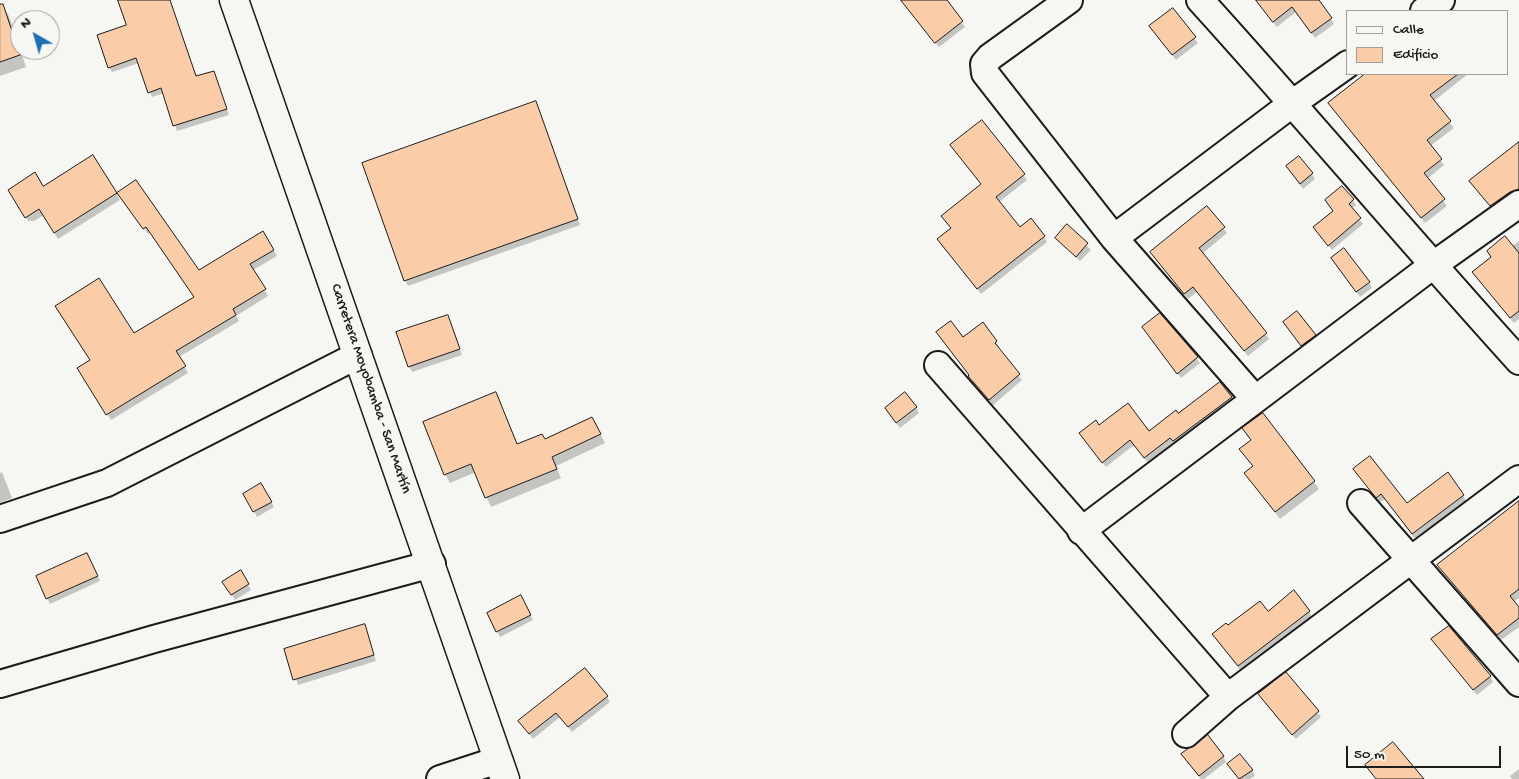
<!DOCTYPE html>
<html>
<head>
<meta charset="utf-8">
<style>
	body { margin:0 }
	#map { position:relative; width:1519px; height:779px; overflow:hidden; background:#f6f6f2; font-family:"Gochi Hand",sans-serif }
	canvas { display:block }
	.legend { position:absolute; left:1346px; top:10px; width:162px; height:65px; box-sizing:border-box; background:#f6f6f2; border:1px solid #9f9f9c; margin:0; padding:6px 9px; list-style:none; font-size:15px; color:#1c1c1c }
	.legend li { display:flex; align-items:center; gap:10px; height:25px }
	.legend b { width:25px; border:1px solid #9f9f9c }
	.north { position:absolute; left:10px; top:10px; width:50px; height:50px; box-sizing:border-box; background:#f6f6f2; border:1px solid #9f9f9c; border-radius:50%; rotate:322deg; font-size:14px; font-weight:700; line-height:20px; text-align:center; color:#1c1c1c }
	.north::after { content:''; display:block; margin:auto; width:18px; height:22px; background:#1f6fb2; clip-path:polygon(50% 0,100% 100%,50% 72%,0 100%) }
	.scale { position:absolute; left:1346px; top:746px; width:155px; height:22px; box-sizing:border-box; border:2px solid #1c1c1c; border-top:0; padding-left:6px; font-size:15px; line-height:18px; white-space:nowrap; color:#1c1c1c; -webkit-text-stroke:4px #f6f6f2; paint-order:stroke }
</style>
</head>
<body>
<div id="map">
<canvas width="1519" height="779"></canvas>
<ul class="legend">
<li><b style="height:6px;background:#f6f6f2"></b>Calle</li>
<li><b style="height:14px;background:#facca8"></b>Edificio</li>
</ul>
<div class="north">N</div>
<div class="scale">50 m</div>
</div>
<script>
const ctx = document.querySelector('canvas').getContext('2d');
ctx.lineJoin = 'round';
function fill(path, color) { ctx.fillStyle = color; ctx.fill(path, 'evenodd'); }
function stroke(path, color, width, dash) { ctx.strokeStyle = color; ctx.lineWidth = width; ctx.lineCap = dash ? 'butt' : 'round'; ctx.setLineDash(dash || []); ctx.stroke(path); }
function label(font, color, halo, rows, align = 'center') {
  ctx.font = font + ' "Gochi Hand",sans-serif'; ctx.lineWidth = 4.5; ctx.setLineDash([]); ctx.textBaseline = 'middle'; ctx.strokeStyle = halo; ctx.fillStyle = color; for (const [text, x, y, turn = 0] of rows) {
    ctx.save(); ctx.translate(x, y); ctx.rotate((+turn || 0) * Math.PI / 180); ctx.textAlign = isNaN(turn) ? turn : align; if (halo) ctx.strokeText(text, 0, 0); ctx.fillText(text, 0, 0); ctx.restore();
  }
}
fill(new Path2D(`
	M 119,0 L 170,0 L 196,77 L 214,72 L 229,115 L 177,131 L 164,93 L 152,97 L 139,63 L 112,72 L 109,67 L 128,25 Z
	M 908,0 L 945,0 L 965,27 L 939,47 L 908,8 Z
	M 1256,0 L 1318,0 L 1334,24 L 1315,38 L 1296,12 L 1277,27 Z
	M 0,5 L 2,5 L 9,16 L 26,67 L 0,76 Z
	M 1154,31 L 1194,38 L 1198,43 L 1176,60 Z
	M 1367,74 L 1468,74 L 1434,101 L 1454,128 L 1430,146 L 1444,165 L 1427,179 L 1447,206 L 1425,223 L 1330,103 Z
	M 536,103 L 580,225 L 408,286 L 405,280 Z
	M 982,121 L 1027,180 L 999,202 L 1020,228 L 1044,237 L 1047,242 L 981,294 L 942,245 L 952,229 L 946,221 L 982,185 L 951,146 Z
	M 1519,143 L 1519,195 L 1494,211 L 1474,186 Z
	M 93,156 L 117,194 L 135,181 L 199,272 L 263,233 L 277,256 L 253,270 L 268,296 L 236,316 L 239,321 L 179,357 L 188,373 L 111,420 L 79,368 L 196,297 L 150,233 L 148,234 L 119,194 L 117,195 L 120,200 L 58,239 L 44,215 L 34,221 L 28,221 L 9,190 L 43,188 Z
	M 1287,167 L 1312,174 L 1315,179 L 1303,189 Z
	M 1353,200 L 1356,205 L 1351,209 L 1363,224 L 1332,250 L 1314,228 Z
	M 1207,207 L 1227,233 L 1202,254 L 1269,339 L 1248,356 L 1197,292 L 1188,299 L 1155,257 Z
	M 1067,226 L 1091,250 L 1080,261 L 1056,238 Z
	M 1519,241 L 1519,319 L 1514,323 L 1474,273 Z
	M 1336,264 L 1369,283 L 1372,288 L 1360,297 Z
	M 1160,315 L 1200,363 L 1181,378 L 1147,333 Z
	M 448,316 L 462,355 L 412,372 L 409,366 Z
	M 1288,328 L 1315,336 L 1318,341 L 1305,351 Z
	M 963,338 L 996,341 L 999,347 L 997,348 L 1022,380 L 993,405 L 969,376 Z
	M 1220,383 L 1234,403 L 1177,446 L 1174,443 L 1148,463 L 1134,445 L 1106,467 L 1084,439 L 1099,426 L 1149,433 Z
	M 500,402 L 518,445 L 545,441 L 597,427 L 605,443 L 556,466 L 561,478 L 491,507 L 476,472 L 450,483 L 445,474 Z
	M 916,408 L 919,413 L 900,428 L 889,414 Z
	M 1262,414 L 1319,489 L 1280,519 L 1245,473 L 1253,467 L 1241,449 L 1251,441 L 1243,429 Z
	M 1354,470 L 1407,505 L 1463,495 L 1466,501 L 1415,539 L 1385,499 L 1380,502 Z
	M 2,472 L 12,498 L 0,503 L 0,473 Z
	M 261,485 L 274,507 L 257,517 L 245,494 Z
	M 1519,503 L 1519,598 L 1513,602 L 1519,609 L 1519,627 L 1501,640 L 1442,571 Z
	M 90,559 L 100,581 L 50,604 L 47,598 Z
	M 240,572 L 251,590 L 235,600 L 224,582 Z
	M 524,602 L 533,620 L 500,637 L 497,631 Z
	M 1309,611 L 1312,617 L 1241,671 L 1217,640 L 1228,627 L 1267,613 Z
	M 364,626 L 376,661 L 298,685 L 286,650 Z
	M 1436,645 L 1490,676 L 1493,682 L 1477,695 Z
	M 1286,674 L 1321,717 L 1296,739 L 1263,700 Z
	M 607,697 L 610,702 L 572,732 L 560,717 L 533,739 L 520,721 Z
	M 1223,756 L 1226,762 L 1204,779 L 1201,779 L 1186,760 Z
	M 1519,769 L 1519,779 L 1512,779 L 1510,776 Z
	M 1232,770 L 1252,770 L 1255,776 L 1250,779 L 1239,779 Z`), '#0003');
const building = new Path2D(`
	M 118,0 L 170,0 L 196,76 L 214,71 L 227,109 L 173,126 L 161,88 L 148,93 L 136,58 L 108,68 L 97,35 L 126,25 Z
	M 901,0 L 947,0 L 963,21 L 935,43 Z
	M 1256,0 L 1319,0 L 1332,18 L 1311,33 L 1292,7 L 1273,22 Z
	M 0,4 L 3,4 L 20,55 L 0,62 Z
	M 1173,8 L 1196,37 L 1172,55 L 1149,26 Z
	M 1365,74 L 1458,74 L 1430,95 L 1451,121 L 1427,140 L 1442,159 L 1424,173 L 1445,199 L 1421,218 L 1328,103 Z
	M 536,101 L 578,219 L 404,281 L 362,163 Z
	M 982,120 L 1025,174 L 996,197 L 1020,227 L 1031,218 L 1045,236 L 977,289 L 937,239 L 951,228 L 941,216 L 981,184 L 950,145 Z
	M 1519,142 L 1519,189 L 1510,192 L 1490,206 L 1469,181 Z
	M 93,155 L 117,193 L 54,233 L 39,209 L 25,218 L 8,190 L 35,172 L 43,186 Z
	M 1299,156 L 1313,173 L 1300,184 L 1286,166 Z
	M 136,180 L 199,270 L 263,231 L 274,250 L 250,264 L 266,289 L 233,309 L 236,315 L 176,351 L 186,366 L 106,415 L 77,368 L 90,360 L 55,306 L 99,278 L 134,333 L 194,297 L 146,227 L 143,229 L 117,193 Z
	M 1342,186 L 1354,199 L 1349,204 L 1361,218 L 1328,246 L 1313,227 L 1333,211 L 1325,200 Z
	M 1207,206 L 1225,227 L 1199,248 L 1267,333 L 1244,351 L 1193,287 L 1184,294 L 1150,252 Z
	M 1067,224 L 1088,243 L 1076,257 L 1055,238 Z
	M 1505,236 L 1519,253 L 1519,311 L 1510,318 L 1472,272 L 1491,257 L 1487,251 Z
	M 1344,248 L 1370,282 L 1356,292 L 1331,258 Z
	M 1297,311 L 1316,335 L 1301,346 L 1283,322 Z
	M 1160,313 L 1198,357 L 1177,374 L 1142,327 Z
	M 448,315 L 460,349 L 408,367 L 396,332 Z
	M 951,321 L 963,337 L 983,322 L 997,341 L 995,343 L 1020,374 L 989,400 L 968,376 L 969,375 L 936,332 Z
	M 1220,382 L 1232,397 L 1173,441 L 1170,438 L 1144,458 L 1130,440 L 1102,463 L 1079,433 L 1096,420 L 1099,425 L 1128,403 L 1149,431 L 1176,410 L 1178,413 Z
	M 496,392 L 517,444 L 542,434 L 545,439 L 592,417 L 601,434 L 552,457 L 557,469 L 485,498 L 471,464 L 444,475 L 423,422 Z
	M 905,392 L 917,407 L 896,423 L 885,408 Z
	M 1263,413 L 1315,481 L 1275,512 L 1244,473 L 1253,466 L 1239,449 L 1251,440 L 1242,428 Z
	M 1370,456 L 1407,503 L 1448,472 L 1464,495 L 1412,534 L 1381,494 L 1376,498 L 1353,469 Z
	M 261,483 L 272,502 L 253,512 L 243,494 Z
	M 1519,501 L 1519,589 L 1510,596 L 1519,607 L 1519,618 L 1497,635 L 1437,565 Z
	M 87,553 L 98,576 L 46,599 L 36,576 Z
	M 241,570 L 249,584 L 231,595 L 222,582 Z
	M 1294,590 L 1310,611 L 1238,666 L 1212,634 L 1226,623 L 1228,625 L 1260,601 L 1268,611 Z
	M 521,595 L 531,615 L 496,632 L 487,613 Z
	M 365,624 L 374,655 L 293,680 L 284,649 Z
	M 1449,626 L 1491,676 L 1473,690 L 1431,639 Z
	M 585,668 L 608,696 L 568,727 L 556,713 L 529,734 L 518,721 Z
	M 1286,672 L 1319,711 L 1292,735 L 1258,694 Z
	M 1208,735 L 1224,756 L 1199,776 L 1181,754 Z
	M 1393,742 L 1424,779 L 1376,779 L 1365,765 Z
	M 1240,754 L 1253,770 L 1239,779 L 1227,764 Z`);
fill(building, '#facca8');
stroke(building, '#1c1c1c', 1);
const minor = new Path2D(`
	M 1069,0 L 990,57 L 984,64 L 985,73 L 1114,238 L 1255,399
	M 1200,0 C 1308,119 1411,242 1519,361
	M 1424,11 L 1441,0
	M 1114,238 L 1293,103 L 1348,64
	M 938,365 L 1228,697
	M 1361,503 L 1519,683
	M 0,519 L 107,483 L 358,355
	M 1081,531 L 1432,266 L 1519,204
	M 0,684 L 154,639 L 432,564
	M 1186,734 L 1228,697 L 1519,479
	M 440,779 L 498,760`);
const major = new Path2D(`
	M 234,0 L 505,779`);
stroke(minor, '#1c1c1c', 30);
stroke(major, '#1c1c1c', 31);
stroke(minor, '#f6f6f2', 26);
stroke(major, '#f6f6f2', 28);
label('15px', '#1c1c1c', '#f6f6f2', [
	["Carretera Moyobamba - San Martín",370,389,71]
]);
</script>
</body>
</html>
